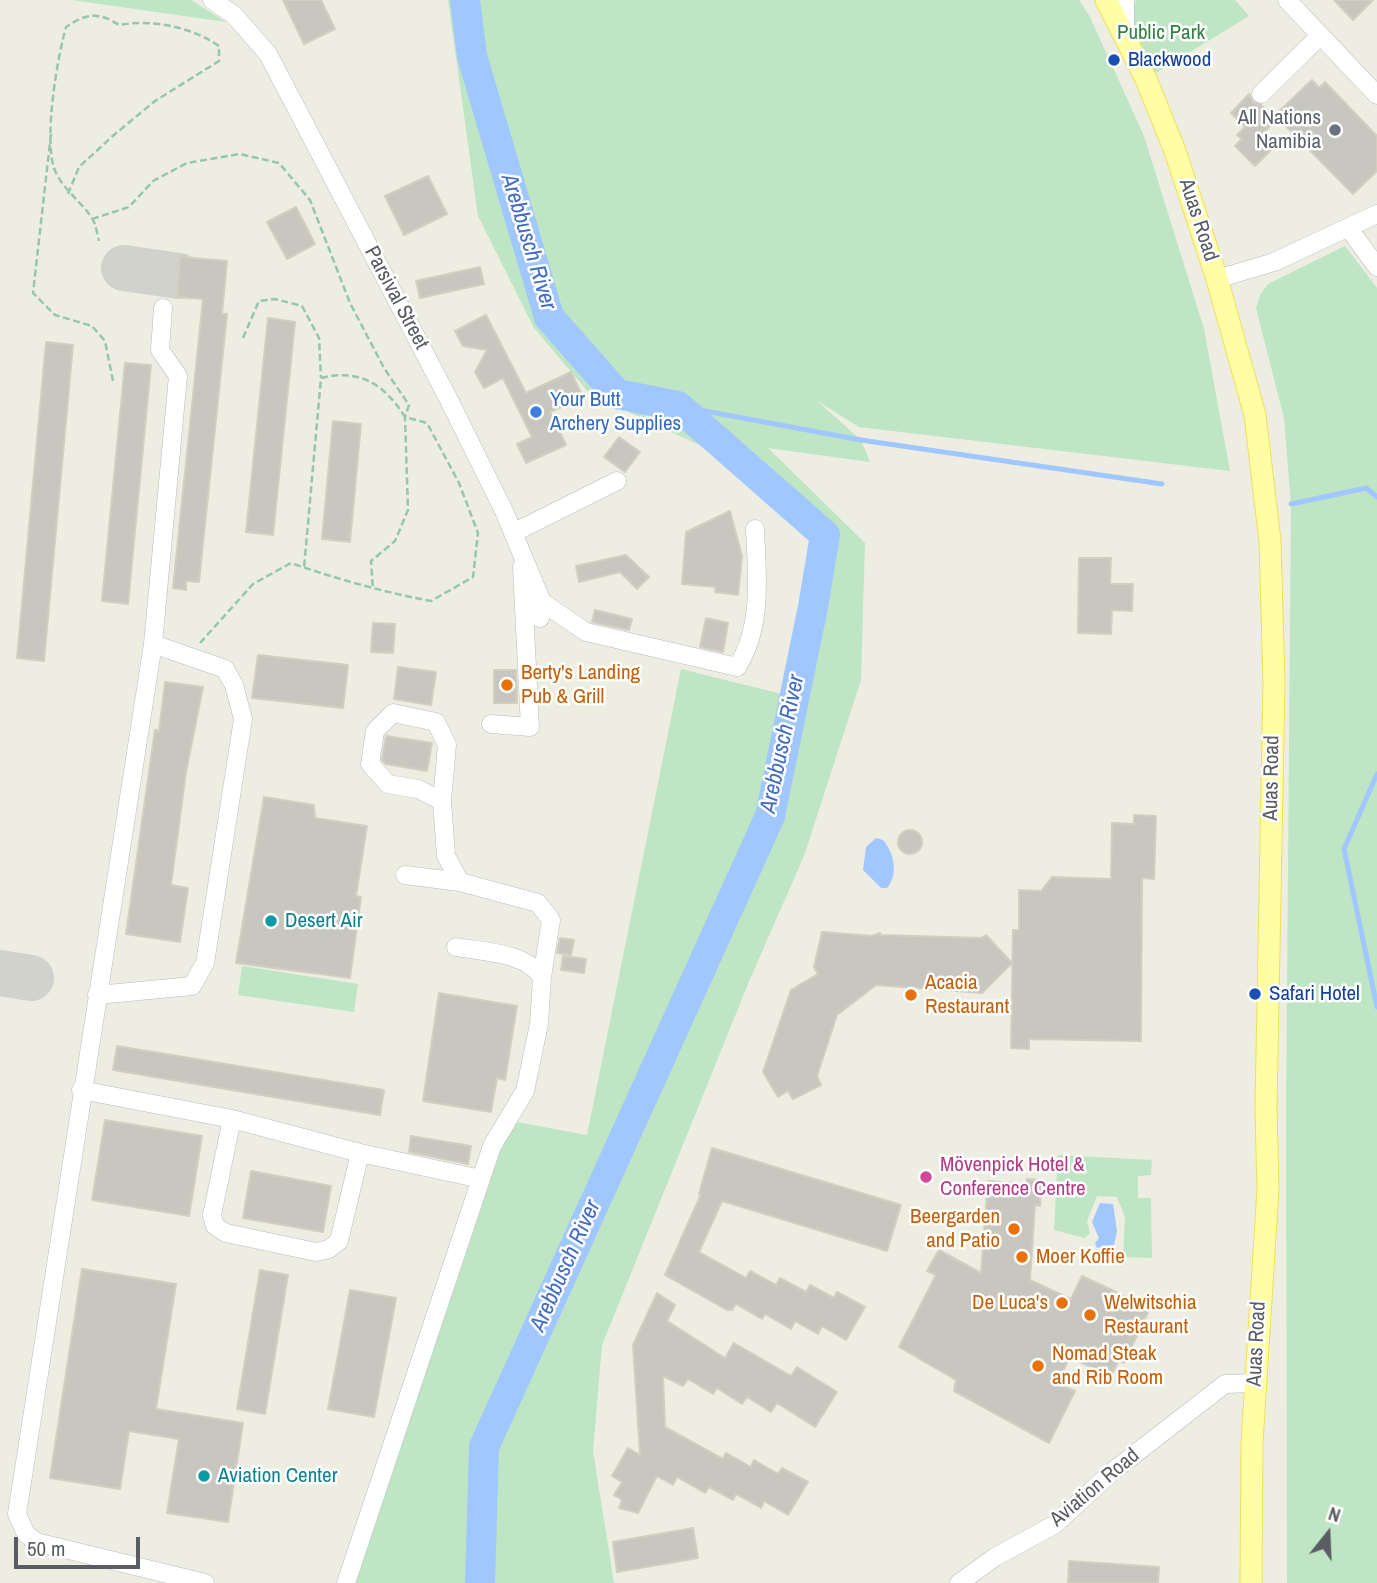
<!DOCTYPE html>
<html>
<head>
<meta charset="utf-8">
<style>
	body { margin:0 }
	#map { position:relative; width:1377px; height:1583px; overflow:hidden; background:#edede2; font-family:"Archivo Narrow",sans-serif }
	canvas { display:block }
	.north { position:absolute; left:1293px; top:1499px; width:70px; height:70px; -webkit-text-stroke:5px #fff; paint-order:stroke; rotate:18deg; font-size:19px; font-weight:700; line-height:28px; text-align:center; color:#5a5d63 }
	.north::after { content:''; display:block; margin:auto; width:24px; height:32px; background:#5a5d63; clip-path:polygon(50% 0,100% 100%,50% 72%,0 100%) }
	.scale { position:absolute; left:14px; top:1537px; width:126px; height:32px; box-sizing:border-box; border:4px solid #5a5d63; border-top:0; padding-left:9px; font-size:21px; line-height:24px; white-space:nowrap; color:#5a5d63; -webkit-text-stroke:5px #fff; paint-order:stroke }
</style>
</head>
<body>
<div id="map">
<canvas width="1377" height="1583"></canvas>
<div class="north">N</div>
<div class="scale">50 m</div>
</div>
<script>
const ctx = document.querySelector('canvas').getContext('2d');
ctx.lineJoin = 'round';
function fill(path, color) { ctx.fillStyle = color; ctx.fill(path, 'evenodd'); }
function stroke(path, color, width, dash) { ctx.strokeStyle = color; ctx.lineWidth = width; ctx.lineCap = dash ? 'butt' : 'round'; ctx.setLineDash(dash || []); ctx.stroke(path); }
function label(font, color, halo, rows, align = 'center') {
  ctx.font = font + ' "Archivo Narrow",sans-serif'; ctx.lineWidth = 5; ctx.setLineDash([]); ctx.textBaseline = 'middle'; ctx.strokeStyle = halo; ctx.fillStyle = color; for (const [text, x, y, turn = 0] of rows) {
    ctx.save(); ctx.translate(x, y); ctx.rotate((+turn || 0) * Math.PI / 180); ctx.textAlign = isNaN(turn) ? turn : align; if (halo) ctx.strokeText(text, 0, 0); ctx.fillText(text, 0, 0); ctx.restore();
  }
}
fill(new Path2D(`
	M 72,0 L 191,0 L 226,22 Z
	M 448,0 L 1079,0 L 1090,17 L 1144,136 L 1204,329 L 1230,471 L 859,427 L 816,400 L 861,440 L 870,462 L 768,448 L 865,543 L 861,680 L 804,856 L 750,979 L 602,1345 L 593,1451 L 614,1583 L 346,1583 L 511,1121 L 587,1135 L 681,669 L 786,695 L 820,541 L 771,492 L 727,458 L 590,394 L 534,328 L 478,216 Z
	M 1136,0 L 1235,0 L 1249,16 L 1146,79 L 1125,36 Z
	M 1345,246 L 1377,288 L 1377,1583 L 1287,1583 L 1286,1110 L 1291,504 L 1284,418 L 1256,308 L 1260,295 L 1268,284 Z
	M 242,966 L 358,984 L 354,1012 L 238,995 Z
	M 1058,1155 L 1152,1160 L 1151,1175 L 1138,1176 L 1138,1198 L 1151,1198 L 1152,1258 L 1123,1257 L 1125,1217 L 1117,1197 L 1097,1196 L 1087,1221 L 1090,1233 L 1085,1238 L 1054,1230 Z`), '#bee5c4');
fill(new Path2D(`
	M 876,838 L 883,840 C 894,853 899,874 887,888 L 881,888 L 863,870 L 866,847 Z
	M 1100,1203 L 1113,1204 L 1117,1231 L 1114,1245 L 1097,1248 L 1095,1243 L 1099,1238 L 1092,1222 Z`), '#a0c7ff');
stroke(new Path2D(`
	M 678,406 L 861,440 L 1162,484
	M 1291,504 L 1366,488 L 1377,497
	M 1377,774 L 1344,849 L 1377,1007`), '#a0c7ff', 5);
stroke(new Path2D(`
	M 465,0 L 472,56 L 549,317 L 617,394 L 678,406 L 825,535 L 813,607 L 770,816 L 484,1447 L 480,1583`), '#a0c7ff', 30);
stroke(new Path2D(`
	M 124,268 L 179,276
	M 0,973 L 31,978`), '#d1d2cc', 46);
const building = new Path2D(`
	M 283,0 L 321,0 L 335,29 L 304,44 Z
	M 1334,0 L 1373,0 L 1353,20 Z
	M 1312,80 L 1319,88 L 1325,82 L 1377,136 L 1377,171 L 1353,194 L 1275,115 Z
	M 1249,94 L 1253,102 L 1261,105 L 1276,120 L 1260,136 L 1273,148 L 1255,166 L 1235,146 L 1242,139 L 1237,135 L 1245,127 L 1231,113 Z
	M 428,176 L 447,214 L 404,235 L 385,196 Z
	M 296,207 L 315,244 L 287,259 L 267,222 Z
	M 180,257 L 227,261 L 222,314 L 227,314 L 199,582 L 186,581 L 186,590 L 173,588 L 203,299 L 177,297 Z
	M 480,267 L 484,284 L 420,298 L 416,281 Z
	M 486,315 L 526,393 L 571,372 L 583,397 L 550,412 L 566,445 L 526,463 L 517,444 L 532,437 L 503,378 L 484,388 L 475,372 L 487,350 L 463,346 L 455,331 Z
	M 268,318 L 295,322 L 273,535 L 246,532 Z
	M 46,342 L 73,345 L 44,661 L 17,658 Z
	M 125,363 L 151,365 L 128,604 L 102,601 Z
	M 333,421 L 361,424 L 350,542 L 322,539 Z
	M 619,437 L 640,452 L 625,472 L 604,457 Z
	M 730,511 L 742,556 L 738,595 L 715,592 L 716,587 L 682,584 L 686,532 Z
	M 626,555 L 649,577 L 637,589 L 620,572 L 579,582 L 576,566 Z
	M 1079,558 L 1111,558 L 1110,584 L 1133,584 L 1132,611 L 1112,610 L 1111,634 L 1078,633 Z
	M 595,610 L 632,619 L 629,630 L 592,622 Z
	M 706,618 L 728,623 L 723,652 L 700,647 Z
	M 373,623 L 395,624 L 393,653 L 371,652 Z
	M 258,655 L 348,665 L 343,708 L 252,698 Z
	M 398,667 L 436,672 L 431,705 L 394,699 Z
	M 494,670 L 516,670 L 517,703 L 494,703 Z
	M 165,682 L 203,687 L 186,772 L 171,885 L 188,888 L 180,942 L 126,934 L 155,730 L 159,731 Z
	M 386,736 L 432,743 L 427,771 L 386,764 L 382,760 Z
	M 264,797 L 314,805 L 315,818 L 367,826 L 356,896 L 361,897 L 350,978 L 236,963 Z
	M 1134,815 L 1156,816 L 1154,879 L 1142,878 L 1141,1041 L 1029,1039 L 1029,1049 L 1011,1048 L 1013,930 L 1019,930 L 1019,890 L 1041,891 L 1052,877 L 1111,879 L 1112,823 L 1134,824 Z
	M898 842a12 12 0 1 1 24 0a12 12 0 1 1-24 0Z
	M 822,932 L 872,936 L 880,933 L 881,935 L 981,938 L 986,935 L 1012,963 L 982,993 L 876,985 L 837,1015 L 817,1076 L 821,1085 L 793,1099 L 788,1091 L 778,1097 L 763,1072 L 791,990 L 818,974 L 814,967 Z
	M 560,938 L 574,940 L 571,955 L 557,953 Z
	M 563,956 L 586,959 L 584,973 L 561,970 Z
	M 439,993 L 517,1006 L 505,1080 L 497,1078 L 491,1112 L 423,1101 Z
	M 117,1046 L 384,1090 L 380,1115 L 113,1070 Z
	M 105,1120 L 202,1136 L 189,1216 L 92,1200 Z
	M 411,1136 L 471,1146 L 468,1164 L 409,1152 Z
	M 712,1148 L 901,1205 L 887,1251 L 722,1201 L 699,1252 L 746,1278 L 750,1271 L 776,1285 L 780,1278 L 806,1292 L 810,1285 L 834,1298 L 837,1292 L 865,1307 L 846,1340 L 822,1326 L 818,1334 L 795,1321 L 791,1329 L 765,1314 L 762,1319 L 736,1304 L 732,1310 L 727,1310 L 665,1275 L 701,1194 L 699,1194 Z
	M 251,1171 L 331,1186 L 323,1232 L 243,1218 Z
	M 1027,1179 L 1042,1180 L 1040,1206 L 1035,1205 L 1030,1280 L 1071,1299 L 1082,1276 L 1150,1308 L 1124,1363 L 1119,1360 L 1111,1377 L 1070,1357 L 1057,1383 L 1075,1391 L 1049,1443 L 954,1391 L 956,1380 L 899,1347 L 936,1275 L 927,1271 L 939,1250 L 981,1273 L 988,1181 L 1026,1184 Z
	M 82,1269 L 176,1284 L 156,1409 L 243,1423 L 228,1522 L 167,1513 L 179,1439 L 129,1431 L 120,1489 L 50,1478 Z
	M 260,1270 L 288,1275 L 265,1414 L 237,1409 Z
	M 350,1290 L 396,1298 L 374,1417 L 328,1409 Z
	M 657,1293 L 675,1305 L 667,1321 L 725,1358 L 734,1343 L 791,1376 L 797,1367 L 837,1392 L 815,1427 L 777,1403 L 771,1412 L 747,1397 L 742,1404 L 717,1388 L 713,1394 L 688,1379 L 683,1386 L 663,1376 L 665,1427 L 723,1459 L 726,1453 L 751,1467 L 754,1460 L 778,1474 L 782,1468 L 808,1482 L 788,1515 L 764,1501 L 761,1508 L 736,1494 L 733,1500 L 709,1487 L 705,1493 L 677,1477 L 673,1485 L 657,1476 L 638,1513 L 619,1508 L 622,1500 L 614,1495 L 622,1482 L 612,1476 L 628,1448 L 640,1455 L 633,1345 Z
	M 693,1528 L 698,1558 L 617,1572 L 613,1542 Z
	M 1069,1561 L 1159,1567 L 1158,1583 L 1068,1583 Z`);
fill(building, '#c8c7bf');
stroke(building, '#d2cfc0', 2);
const minor = new Path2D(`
	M 212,0 L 234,15 L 268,54 L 448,398 L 504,511 L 542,602 L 540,618
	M 1287,0 L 1377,95
	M 1125,36 L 1125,0
	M 1261,94 L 1320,36
	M 1349,229 L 1377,267
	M 1217,279 L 1274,262 L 1377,214
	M 163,308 L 160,350 L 178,376 L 153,644 L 17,1514 L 26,1534 L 36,1542 L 205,1583
	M 513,533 L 617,481
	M 542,602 L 586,632 L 737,667 C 763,627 757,575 755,529
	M 491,724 L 530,727 L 522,567
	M 442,801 L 418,789 L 388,784 L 370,764 L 375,731 L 393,713 L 436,722 L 447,745 L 442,801 L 446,856 L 460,882 L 538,903 L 551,920 L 542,977
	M 405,875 L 460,882
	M 97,995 L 192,986 L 205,963 L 243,719 L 234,685 L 225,669 L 153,644
	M 81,1090 L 232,1119 L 360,1153 L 481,1179
	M 232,1119 L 212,1215 L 215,1226 L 226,1233 L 316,1252 L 329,1249 L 339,1241 L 360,1153
	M 346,1583 L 492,1146 L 525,1091 L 539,1024 L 542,977 C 525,952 484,952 456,947
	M 959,1583 L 995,1557 L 1054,1525 L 1113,1471 L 1225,1384 L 1254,1383`);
const major = new Path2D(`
	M 1106,0 L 1146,79 L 1175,151 L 1217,279 L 1255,415 L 1270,541 L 1274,683 L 1266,1107 L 1268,1190 L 1252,1442 L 1251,1583`);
stroke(minor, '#babbc1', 19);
stroke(major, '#f2de57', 23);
stroke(new Path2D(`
	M 51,134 L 33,293 L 55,315 L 92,326 L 105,341 L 113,381
	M 68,194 L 79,167 L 115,134 L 155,101 L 219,61 L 219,46 C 192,27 151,19 119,25 C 98,11 85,14 66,27 C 57,59 44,137 54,168 C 62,190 82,201 93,220 C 96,225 97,234 99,241
	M 92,219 L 129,207 L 153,181 L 187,163 L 240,154 L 279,163 L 310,200 L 350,303 L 384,368 L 409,405 L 405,417 L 408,510 L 395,541 L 371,561 L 373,590
	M 243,338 L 259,301 L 275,299 L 302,306 L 319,338 L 321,378
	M 200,643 L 253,584 L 291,563 C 337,579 383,592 431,601 L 473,577 L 478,533 L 459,483 L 427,423 L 405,417 C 385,385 360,368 321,378 L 304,568`), '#97c6ac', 2.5, [7, 3.5]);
stroke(minor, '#fff', 18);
stroke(major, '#fffea5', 21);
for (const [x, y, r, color] of [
	[1114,60,7,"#1a4fb4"],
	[1335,130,7,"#6b7280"],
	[536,412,7,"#3f7fe0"],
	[507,685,7,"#e8710a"],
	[271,921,7,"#0f9aa8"],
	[1255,994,7,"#1a4fb4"],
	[911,995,7,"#e8710a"],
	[926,1177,7,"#d1479c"],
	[1014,1229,7,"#e8710a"],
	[1022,1257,7,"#e8710a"],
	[1062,1303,7,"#e8710a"],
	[1090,1315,7,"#e8710a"],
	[1038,1366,7,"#e8710a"],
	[204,1476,7,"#0f9aa8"]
]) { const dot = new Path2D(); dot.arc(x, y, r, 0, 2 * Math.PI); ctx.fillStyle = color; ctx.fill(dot); stroke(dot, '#fff', 2.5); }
label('21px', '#338143', '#fff', [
	["Public Park",1161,33]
]);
label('21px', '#164399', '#fff', [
	["Blackwood",1128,60],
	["Safari Hotel",1269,994]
], 'left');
label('21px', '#5b616d', '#fff', [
	["All Nations",1321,118],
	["Namibia",1321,142]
], 'right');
label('21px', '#5a5d63', '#fff', [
	["Auas Road",1198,220,72],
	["Parsival Street",396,298,62],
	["Auas Road",1272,778,-89],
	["Auas Road",1257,1344,-87],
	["Aviation Road",1095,1488,-40]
]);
label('21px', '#366cbe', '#fff', [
	["Your Butt",550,400],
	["Archery Supplies",550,424]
], 'left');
label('21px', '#c56008', '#fff', [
	["Berty's Landing",521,673],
	["Pub & Grill",521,697],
	["Acacia",925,983],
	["Restaurant",925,1007],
	["Beergarden",1000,1217,"right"],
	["and Patio",1000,1241,"right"],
	["Moer Koffie",1036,1257],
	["De Luca's",1048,1303,"right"],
	["Welwitschia",1104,1303],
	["Restaurant",1104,1327],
	["Nomad Steak",1052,1354],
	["and Rib Room",1052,1378]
], 'left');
label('21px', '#0d838f', '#fff', [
	["Desert Air",285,921],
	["Aviation Center",218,1476]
], 'left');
label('21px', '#b23c85', '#fff', [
	["Mövenpick Hotel &",940,1165],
	["Conference Centre",940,1189]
], 'left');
label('italic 23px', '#426dc3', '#fff', [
	["Arebbusch River",528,242,73],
	["Arebbusch River",783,744,-78],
	["Arebbusch River",566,1266,-66]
]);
</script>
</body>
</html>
